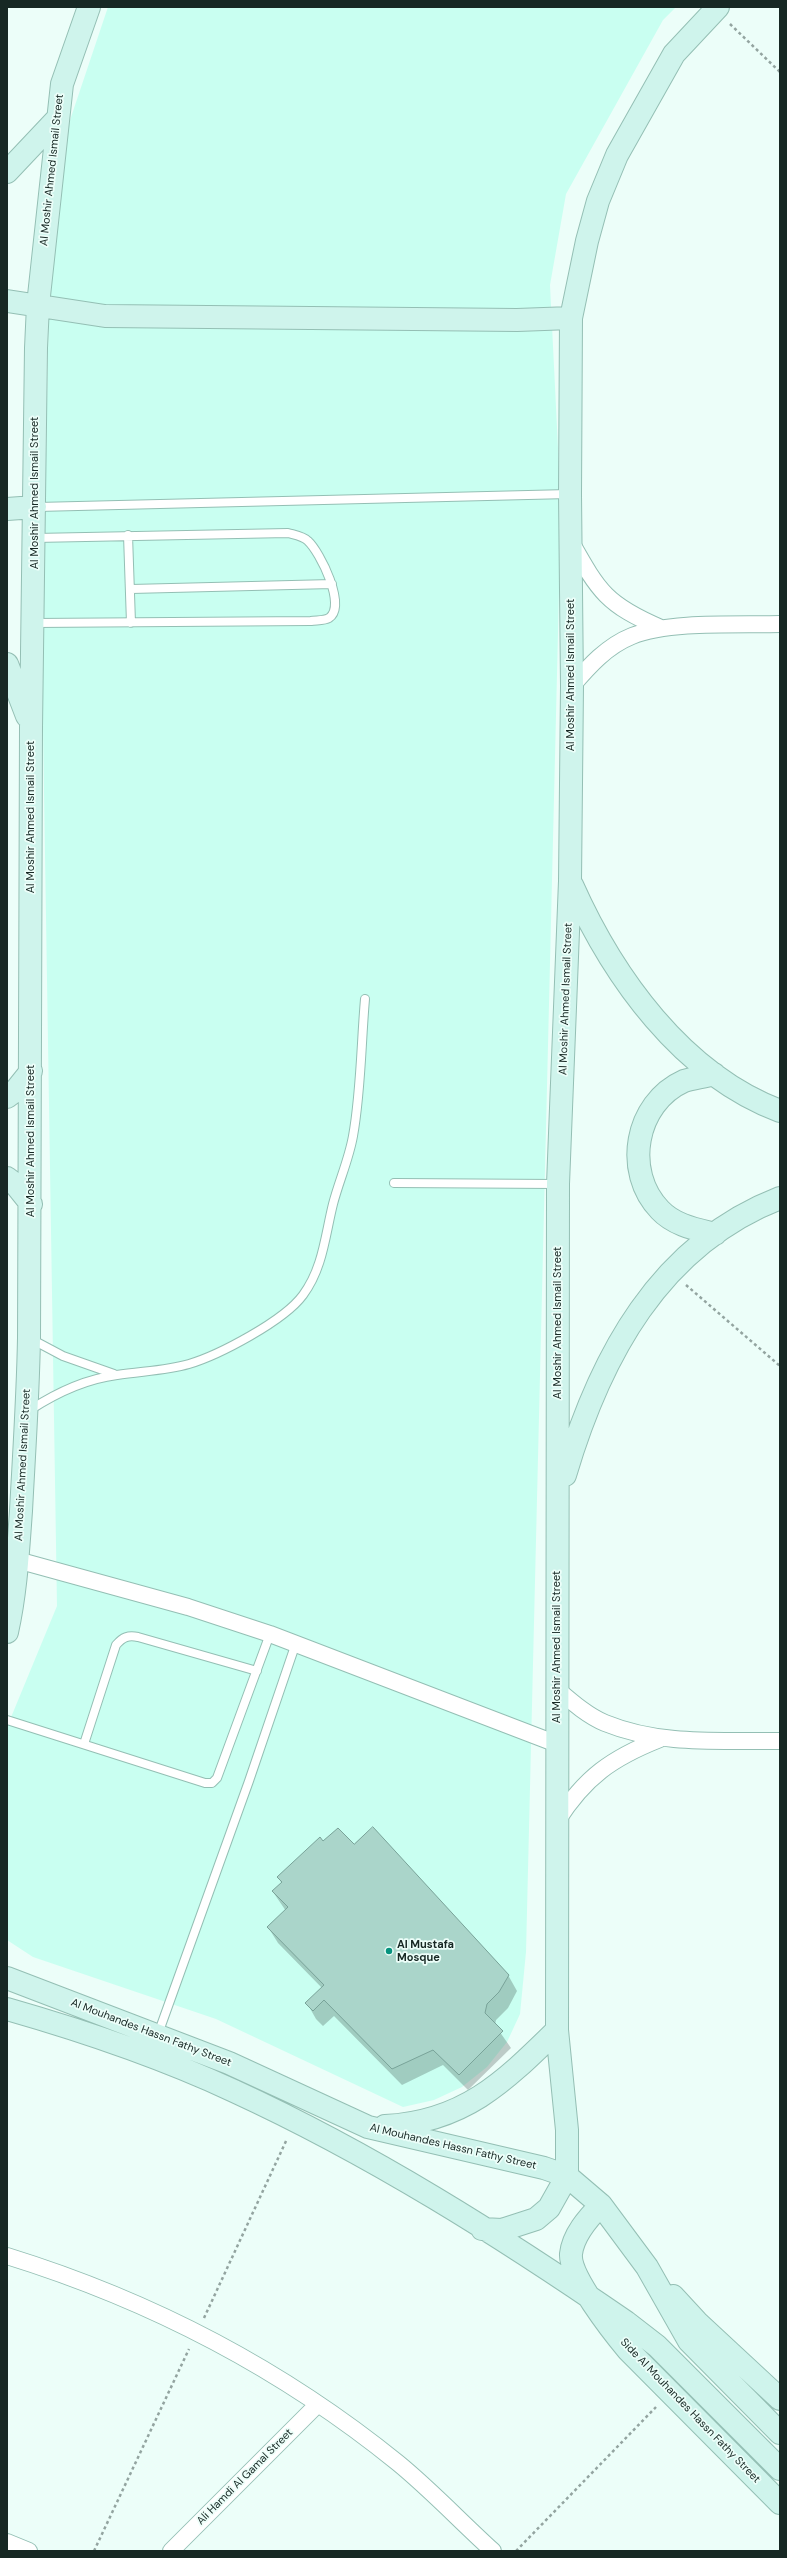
<!DOCTYPE html>
<html>
<head>
<meta charset="utf-8">
<style>
	body { margin:0 }
	#map { position:relative; width:787px; height:2558px; overflow:hidden; background:#ecfef9; font-family:"DM Sans",sans-serif }
	canvas { display:block }
	.frame { position:absolute; inset:0; border:8px solid #172824; pointer-events:none }
</style>
</head>
<body>
<div id="map">
<canvas width="787" height="2558"></canvas>
<div class="frame"></div>
</div>
<script>
const ctx = document.querySelector('canvas').getContext('2d');
ctx.lineJoin = 'round';
function fill(path, color) { ctx.fillStyle = color; ctx.fill(path, 'evenodd'); }
function stroke(path, color, width, dash) { ctx.strokeStyle = color; ctx.lineWidth = width; ctx.lineCap = dash ? 'butt' : 'round'; ctx.setLineDash(dash || []); ctx.stroke(path); }
function label(font, color, halo, rows, align = 'center') {
  ctx.font = font + ' "DM Sans",sans-serif'; ctx.lineWidth = 3.5; ctx.setLineDash([]); ctx.textBaseline = 'middle'; ctx.strokeStyle = halo; ctx.fillStyle = color; for (const [text, x, y, turn = 0] of rows) {
    ctx.save(); ctx.translate(x, y); ctx.rotate((+turn || 0) * Math.PI / 180); ctx.textAlign = isNaN(turn) ? turn : align; if (halo) ctx.strokeText(text, 0, 0); ctx.fillText(text, 0, 0); ctx.restore();
  }
}
fill(new Path2D(`
	M 108,7 L 676,7 L 663,20 L 566,194 L 550,285 L 561,509 L 526,1952 L 520,2014 L 507,2042 L 487,2067 L 462,2087 L 434,2100 L 403,2107 L 216,2019 L 33,1957 L 7,1940 L 7,1727 L 57,1606 L 42,666 L 49,300 L 62,144 Z`), '#c9fff1');
fill(new Path2D(`
	M 323,1843 L 354,1846 L 508,1975 L 517,1991 L 508,2008 L 496,2020 L 495,2025 L 511,2048 L 468,2090 L 443,2065 L 402,2085 L 334,2016 L 323,2026 L 316,2019 L 307,2003 L 322,1988 L 278,1943 L 268,1927 L 286,1911 L 273,1892 L 282,1884 L 278,1877 Z`), '#0003');
const building = new Path2D(`
	M 373,1827 L 509,1975 L 499,1992 L 487,2004 L 485,2013 L 503,2031 L 459,2075 L 433,2050 L 392,2069 L 324,2000 L 313,2011 L 305,2003 L 324,1985 L 267,1927 L 288,1907 L 272,1891 L 282,1882 L 277,1877 L 320,1837 L 323,1841 L 338,1828 L 354,1844 Z`);
fill(building, '#aad5ca');
stroke(building, '#79a399', 1);
const lane = new Path2D(`
	M 37,507 L 569,494
	M 128,535 L 131,623
	M 131,589 L 332,584
	M 34,623 L 311,621 C 316,620 324,621 329,618 C 347,606 320,552 308,541 C 303,536 295,535 288,533 L 35,538
	M 394,1183 L 557,1184
	M 31,1339 L 63,1356 L 114,1374
	M 30,1410 C 56,1393 86,1379 117,1375 C 141,1371 165,1371 189,1364 C 219,1355 284,1321 303,1295 C 323,1268 325,1236 333,1204 C 339,1181 349,1159 353,1136 C 361,1092 361,1045 365,999
	M 7,1720 L 205,1783 L 212,1783 L 217,1778 L 270,1634
	M 84,1744 L 116,1645 C 123,1637 128,1635 138,1637 L 257,1671
	M 158,2034 L 249,1781 L 296,1643`);
const street = new Path2D(`
	M 571,542 C 599,592 607,605 661,628
	M 572,686 C 589,666 607,646 632,636 C 668,621 739,625 780,624
	M 17,1560 L 188,1607 L 270,1634 L 557,1744
	M 558,1690 C 572,1702 588,1716 605,1723 C 661,1746 721,1740 780,1741
	M 557,1821 C 585,1777 612,1758 660,1739
	M 7,2256 C 149,2300 282,2369 398,2463 C 431,2490 461,2522 493,2551
	M 7,2542 L 29,2551
	M 171,2551 L 318,2404`);
const secondary = new Path2D(`
	M 7,172 L 58,118
	M 7,301 L 105,316 L 517,320 L 571,318
	M 7,509 L 35,507
	M 7,664 L 27,716
	M 572,885 C 613,977 682,1074 780,1111
	M 714,1074 C 705,1077 693,1078 684,1081 C 635,1103 623,1172 660,1210 C 674,1225 695,1229 715,1234
	M 7,1097 L 15,1091 L 31,1071
	M 7,1178 L 15,1184 L 31,1204
	M 565,1475 C 600,1357 659,1245 780,1198
	M 7,1632 C 16,1592 18,1551 21,1511 C 24,1454 28,1396 29,1338 L 31,728 L 36,348 L 38,305 L 62,84 L 89,7
	M 7,1978 L 229,2063 L 368,2127 L 544,2168 L 567,2176 L 601,2205 L 647,2267 L 689,2341 L 780,2433
	M 7,2009 C 84,2031 161,2057 234,2091 C 371,2154 501,2236 626,2322 L 657,2346 L 780,2469
	M 385,2126 C 464,2122 504,2082 557,2030
	M 601,2205 C 588,2218 573,2235 571,2254 C 569,2276 613,2332 628,2350 L 780,2503
	M 482,2229 L 502,2230 L 536,2219 L 549,2208 L 567,2176 L 567,2130 L 557,2030 L 558,1184 L 570,881 L 572,686 L 570,494 L 571,318 L 587,241 L 598,201 L 617,155 L 674,54 L 718,7
	M 673,2296 L 697,2322 L 780,2399`);
stroke(lane, '#94bfb4', 10);
stroke(street, '#94bfb4', 18);
stroke(secondary, '#94bfb4', 24);
stroke(new Path2D(`
	M 730,24 L 780,72
	M 686,1285 L 780,1366
	M 204,2318 L 287,2139
	M 94,2551 L 189,2349
	M 516,2551 L 656,2407`), '#93a4a0', 2.5, [3, 3]);
stroke(lane, '#fff', 8);
stroke(street, '#fff', 16);
stroke(secondary, '#cff4ec', 22);
for (const [x, y, r, color] of [
	[389,1951,4,"#06937e"]
]) { const dot = new Path2D(); dot.arc(x, y, r, 0, 2 * Math.PI); ctx.fillStyle = color; ctx.fill(dot); stroke(dot, '#ecfef9', 1.5); }
label('11px', '#172824', '#ecfef9', [
	["Al Moshir Ahmed Ismail Street",52,170,-84],
	["Al Moshir Ahmed Ismail Street",35,493,-90],
	["Al Moshir Ahmed Ismail Street",571,675,-90],
	["Al Moshir Ahmed Ismail Street",31,817,-90],
	["Al Moshir Ahmed Ismail Street",566,999,-88],
	["Al Moshir Ahmed Ismail Street",31,1141,-90],
	["Al Moshir Ahmed Ismail Street",558,1323,-90],
	["Al Moshir Ahmed Ismail Street",23,1465,-87],
	["Al Moshir Ahmed Ismail Street",557,1647,-90],
	["Al Mouhandes Hassn Fathy Street",151,2033,21],
	["Al Mouhandes Hassn Fathy Street",453,2147,13],
	["Side Al Mouhandes Hassn Fathy Street",690,2411,46],
	["Ali Hamdi Al Gamal Street",245,2477,-45]
]);
label('bold 11px', '#172824', '#ecfef9', [
	["Al Mustafa",397,1945],
	["Mosque",397,1958]
], 'left');
</script>
</body>
</html>
